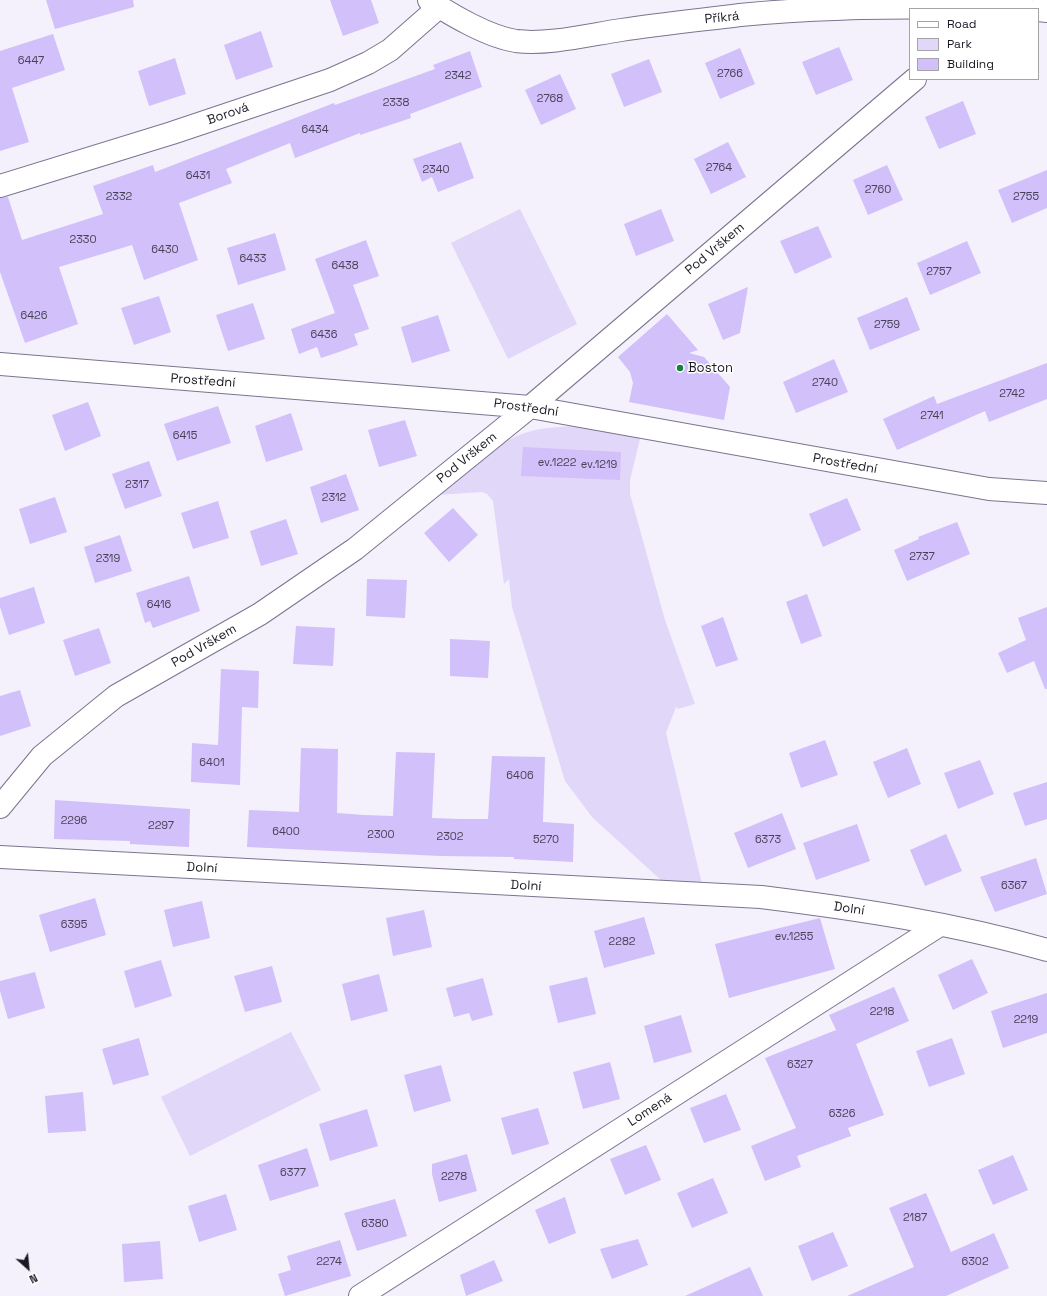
<!DOCTYPE html>
<html>
<head>
<meta charset="utf-8">
<style>
	body { margin:0 }
	#map { position:relative; width:1047px; height:1296px; overflow:hidden; background:#f4f1fd; font-family:"Space Grotesk",sans-serif }
	canvas { display:block }
	.legend { position:absolute; left:909px; top:8px; width:130px; height:72px; box-sizing:border-box; background:#fff; border:1px solid #a4a3a7; margin:0; padding:5px 7px; list-style:none; font-size:12px; color:#1b1822 }
	.legend li { display:flex; align-items:center; gap:8px; height:20px }
	.legend b { width:20px; border:1px solid #a4a3a7 }
	.north { position:absolute; left:8px; top:1248px; width:40px; height:40px; -webkit-text-stroke:3px #fff; paint-order:stroke; rotate:153deg; font-size:11px; font-weight:700; line-height:16px; text-align:center; color:#1b1822 }
	.north::after { content:''; display:block; margin:auto; width:14px; height:18px; background:#1b1822; clip-path:polygon(50% 0,100% 100%,50% 72%,0 100%) }
</style>
</head>
<body>
<div id="map">
<canvas width="1047" height="1296"></canvas>
<ul class="legend">
<li><b style="height:5px;background:#fff"></b>Road</li>
<li><b style="height:11px;background:#e1d7f8"></b>Park</li>
<li><b style="height:11px;background:#d1c0f9"></b>Building</li>
</ul>
<div class="north">N</div>
</div>
<script>
const ctx = document.querySelector('canvas').getContext('2d');
ctx.lineJoin = 'round';
function fill(path, color) { ctx.fillStyle = color; ctx.fill(path, 'evenodd'); }
function stroke(path, color, width, dash) { ctx.strokeStyle = color; ctx.lineWidth = width; ctx.lineCap = dash ? 'butt' : 'round'; ctx.setLineDash(dash || []); ctx.stroke(path); }
function label(font, color, halo, rows, align = 'center') {
  ctx.font = font + ' "Space Grotesk",sans-serif'; ctx.lineWidth = 3; ctx.setLineDash([]); ctx.textBaseline = 'middle'; ctx.strokeStyle = halo; ctx.fillStyle = color; for (const [text, x, y, turn = 0] of rows) {
    ctx.save(); ctx.translate(x, y); ctx.rotate((+turn || 0) * Math.PI / 180); ctx.textAlign = isNaN(turn) ? turn : align; if (halo) ctx.strokeText(text, 0, 0); ctx.fillText(text, 0, 0); ctx.restore();
  }
}
fill(new Path2D(`
	M 520,209 L 577,324 L 508,359 L 451,243 Z
	M 586,426 L 641,435 L 630,480 L 630,494 L 665,620 L 695,704 L 678,709 L 676,707 L 666,733 L 702,884 L 663,882 L 592,817 L 565,781 L 512,607 L 509,579 L 504,584 L 493,501 L 487,494 L 482,492 L 437,495 C 463,473 489,447 522,434 C 542,426 565,427 586,426 Z
	M 291,1032 L 321,1090 L 190,1156 L 161,1097 Z`), '#e1d7f8');
fill(new Path2D(`
	M 46,0 L 133,0 L 134,7 L 55,29 Z
	M 330,0 L 371,0 L 379,23 L 343,36 Z
	M 261,31 L 273,67 L 236,80 L 224,45 Z
	M 53,34 L 65,70 L 12,88 L 29,142 L 0,151 L 0,51 Z
	M 839,47 L 853,80 L 816,95 L 802,62 Z
	M 740,48 L 755,84 L 720,99 L 705,63 Z
	M 470,51 L 482,87 L 410,114 L 411,118 L 360,135 L 360,133 L 295,158 L 290,143 L 226,169 L 232,183 L 179,203 L 198,260 L 144,280 L 132,245 L 59,267 L 78,324 L 25,343 L 0,272 L 0,198 L 8,197 L 22,240 L 103,214 L 93,186 L 153,165 L 155,172 L 334,103 L 335,105 L 435,69 L 433,65 Z
	M 175,58 L 186,94 L 149,106 L 138,71 Z
	M 649,59 L 662,92 L 624,107 L 611,74 Z
	M 560,74 L 576,109 L 541,125 L 525,90 Z
	M 963,101 L 976,134 L 939,149 L 925,117 Z
	M 461,142 L 474,178 L 438,192 L 432,177 L 422,182 L 413,159 Z
	M 728,142 L 746,177 L 711,194 L 694,159 Z
	M 887,165 L 903,200 L 868,215 L 853,180 Z
	M 1047,170 L 1047,208 L 1012,223 L 998,190 Z
	M 661,209 L 674,241 L 636,256 L 624,224 Z
	M 818,226 L 832,257 L 795,274 L 780,241 Z
	M 275,233 L 286,270 L 238,285 L 227,248 Z
	M 366,240 L 379,276 L 353,285 L 369,329 L 354,334 L 358,345 L 339,352 L 321,358 L 317,347 L 299,354 L 291,329 L 335,313 L 315,259 Z
	M 967,241 L 981,273 L 930,295 L 917,263 Z
	M 748,287 L 740,333 L 723,340 L 708,304 Z
	M 159,296 L 171,332 L 134,345 L 121,308 Z
	M 907,297 L 920,330 L 870,350 L 857,318 Z
	M 253,303 L 265,339 L 228,351 L 216,315 Z
	M 667,314 L 698,350 L 689,353 L 704,357 L 730,387 L 724,420 L 629,402 L 633,383 L 630,372 L 618,357 Z
	M 438,315 L 450,351 L 412,363 L 401,327 Z
	M 834,359 L 848,392 L 796,413 L 783,382 Z
	M 1047,363 L 1047,399 L 989,422 L 985,411 L 897,450 L 883,419 L 934,396 L 937,404 Z
	M 88,402 L 101,436 L 65,451 L 52,415 Z
	M 218,406 L 231,443 L 177,461 L 164,424 Z
	M 291,413 L 303,450 L 266,462 L 255,426 Z
	M 405,420 L 417,456 L 379,467 L 368,430 Z
	M 523,447 L 621,452 L 620,480 L 521,476 Z
	M 149,461 L 162,496 L 125,509 L 112,474 Z
	M 346,474 L 359,510 L 321,523 L 310,487 Z
	M 55,497 L 67,532 L 30,544 L 19,509 Z
	M 847,498 L 861,530 L 823,547 L 809,514 Z
	M 218,501 L 229,538 L 193,549 L 181,513 Z
	M 453,508 L 478,535 L 449,562 L 424,533 Z
	M 286,519 L 298,554 L 261,566 L 250,531 Z
	M 957,522 L 970,554 L 907,581 L 894,550 L 919,539 L 918,537 Z
	M 120,535 L 132,571 L 95,583 L 84,547 Z
	M 189,576 L 200,611 L 153,628 L 150,621 L 145,623 L 136,593 Z
	M 367,579 L 407,580 L 405,618 L 366,616 Z
	M 34,587 L 45,623 L 9,635 L 0,607 L 0,598 Z
	M 807,594 L 822,636 L 801,644 L 786,602 Z
	M 1047,607 L 1047,689 L 1045,689 L 1034,661 L 1007,673 L 998,653 L 1026,640 L 1018,618 Z
	M 723,617 L 738,660 L 716,667 L 701,626 Z
	M 296,626 L 335,628 L 333,666 L 293,664 Z
	M 99,628 L 111,663 L 75,676 L 63,640 Z
	M 450,639 L 490,641 L 488,678 L 450,676 Z
	M 221,669 L 259,671 L 258,708 L 242,707 L 240,785 L 191,782 L 192,743 L 218,745 Z
	M 20,690 L 31,726 L 0,736 L 0,696 Z
	M 825,740 L 838,775 L 801,788 L 789,753 Z
	M 301,748 L 338,749 L 337,813 L 364,815 L 393,816 L 396,752 L 435,753 L 432,818 L 460,819 L 488,819 L 492,756 L 545,757 L 543,822 L 574,824 L 573,862 L 514,859 L 514,857 L 440,856 L 247,847 L 249,810 L 299,812 Z
	M 907,748 L 921,784 L 888,798 L 873,762 Z
	M 980,760 L 994,794 L 958,809 L 944,773 Z
	M 1047,782 L 1047,819 L 1025,826 L 1013,793 Z
	M 55,800 L 190,809 L 189,847 L 130,844 L 130,841 L 54,839 Z
	M 782,813 L 796,849 L 748,868 L 734,833 Z
	M 857,824 L 870,861 L 816,880 L 803,843 Z
	M 946,834 L 962,871 L 925,886 L 910,850 Z
	M 1036,858 L 1047,894 L 995,912 L 980,877 Z
	M 95,898 L 106,935 L 50,952 L 39,915 Z
	M 202,901 L 210,938 L 173,947 L 164,910 Z
	M 424,910 L 432,947 L 393,956 L 386,918 Z
	M 644,917 L 655,954 L 604,968 L 594,931 Z
	M 820,918 L 835,969 L 729,998 L 715,944 Z
	M 972,959 L 988,993 L 953,1010 L 938,975 Z
	M 161,960 L 172,996 L 135,1008 L 124,971 Z
	M 272,966 L 282,1002 L 245,1012 L 234,976 Z
	M 35,972 L 45,1008 L 8,1019 L 0,991 L 0,981 Z
	M 379,974 L 388,1011 L 351,1021 L 342,984 Z
	M 587,977 L 596,1014 L 558,1023 L 549,986 Z
	M 483,978 L 493,1015 L 472,1021 L 469,1013 L 454,1017 L 446,988 Z
	M 894,987 L 909,1021 L 856,1044 L 884,1115 L 848,1128 L 851,1136 L 797,1156 L 801,1167 L 765,1181 L 751,1146 L 796,1128 L 765,1058 L 836,1030 L 829,1015 Z
	M 1047,993 L 1047,1033 L 1003,1048 L 991,1011 Z
	M 681,1015 L 692,1052 L 654,1063 L 644,1026 Z
	M 139,1038 L 149,1075 L 113,1085 L 102,1049 Z
	M 952,1038 L 965,1074 L 929,1087 L 916,1051 Z
	M 610,1062 L 620,1099 L 583,1109 L 573,1072 Z
	M 441,1065 L 451,1101 L 414,1112 L 404,1075 Z
	M 83,1092 L 86,1131 L 48,1133 L 45,1096 Z
	M 726,1094 L 741,1130 L 704,1143 L 690,1108 Z
	M 538,1108 L 549,1144 L 512,1155 L 501,1118 Z
	M 367,1109 L 378,1146 L 330,1161 L 319,1124 Z
	M 646,1145 L 661,1180 L 625,1195 L 610,1159 Z
	M 307,1148 L 319,1186 L 270,1201 L 258,1165 Z
	M 467,1154 L 477,1191 L 439,1202 L 432,1174 L 432,1164 Z
	M 1013,1155 L 1028,1190 L 993,1205 L 978,1170 Z
	M 713,1178 L 728,1213 L 692,1228 L 677,1193 Z
	M 926,1193 L 951,1252 L 994,1233 L 1009,1268 L 946,1296 L 847,1296 L 914,1267 L 889,1208 Z
	M 226,1194 L 237,1230 L 199,1242 L 188,1206 Z
	M 565,1197 L 576,1233 L 549,1244 L 535,1210 Z
	M 395,1199 L 407,1236 L 357,1251 L 344,1213 Z
	M 833,1232 L 848,1266 L 812,1281 L 798,1246 Z
	M 638,1239 L 648,1265 L 612,1279 L 600,1249 Z
	M 340,1240 L 351,1276 L 285,1296 L 278,1274 L 291,1270 L 287,1256 Z
	M 160,1241 L 163,1279 L 124,1282 L 122,1244 Z
	M 494,1260 L 503,1281 L 466,1296 L 460,1275 Z
	M 750,1267 L 763,1296 L 685,1296 L 732,1275 Z`), '#d1c0f9');
const minor = new Path2D(`
	M 429,0 C 451,15 489,37 516,41 C 548,45 588,35 621,30 C 660,24 700,20 740,15 C 826,6 913,8 999,7 L 1026,9
	M 1038,10 L 1047,11
	M 0,186 L 172,133 L 330,80 L 368,63 L 390,50 L 439,7
	M 0,364 L 530,407 L 989,489 L 1047,493
	M 0,807 L 42,756 L 116,696 L 260,614 L 355,549 L 530,407 L 915,79
	M 0,857 L 761,897 C 857,909 953,923 1047,950
	M 360,1296 L 940,925`);
stroke(minor, '#7c748e', 24);
stroke(minor, '#fff', 22);
for (const [x, y, r, color] of [
	[680,368,4,"#158239"]
]) { const dot = new Path2D(); dot.arc(x, y, r, 0, 2 * Math.PI); ctx.fillStyle = color; ctx.fill(dot); stroke(dot, '#fff', 1.5); }
label('11px', '#484258', null, [
	["6447",31,61],
	["2766",730,74],
	["2342",458,76],
	["2768",550,99],
	["2338",396,103],
	["6434",315,130],
	["2764",719,168],
	["2340",436,170],
	["6431",198,176],
	["2760",878,190],
	["2332",119,197],
	["2755",1026,197],
	["2330",83,240],
	["6430",165,250],
	["6433",253,259],
	["6438",345,266],
	["2757",939,272],
	["6426",34,316],
	["2759",887,325],
	["6436",324,335],
	["2740",825,383],
	["2742",1012,394],
	["2741",932,416],
	["6415",185,436],
	["ev.1222",557,463],
	["ev.1219",599,465],
	["2317",137,485],
	["2312",334,498],
	["2737",922,557],
	["2319",108,559],
	["6416",159,605],
	["6401",212,763],
	["6406",520,776],
	["2296",74,821],
	["2297",161,826],
	["6400",286,832],
	["2300",381,835],
	["2302",450,837],
	["5270",546,840],
	["6373",768,840],
	["6367",1014,886],
	["6395",74,925],
	["ev.1255",794,937],
	["2282",622,942],
	["2218",882,1012],
	["2219",1026,1020],
	["6327",800,1065],
	["6326",842,1114],
	["6377",293,1173],
	["2278",454,1177],
	["2187",915,1218],
	["6380",375,1224],
	["2274",329,1262],
	["6302",975,1262]
]);
label('13px', '#1b1822', '#fff', [
	["Příkrá",722,18,-6],
	["Borová",228,114,-19],
	["Pod Vrškem",715,249,-40],
	["Prostřední",203,381,4],
	["Prostřední",526,408,8],
	["Pod Vrškem",467,458,-39],
	["Prostřední",845,464,10],
	["Pod Vrškem",204,646,-30],
	["Dolní",202,868,3],
	["Dolní",526,886,3],
	["Dolní",849,909,8],
	["Lomená",650,1110,-33]
]);
label('13px', '#1b1822', '#fff', [
	["Boston",688,368]
], 'left');
</script>
</body>
</html>
